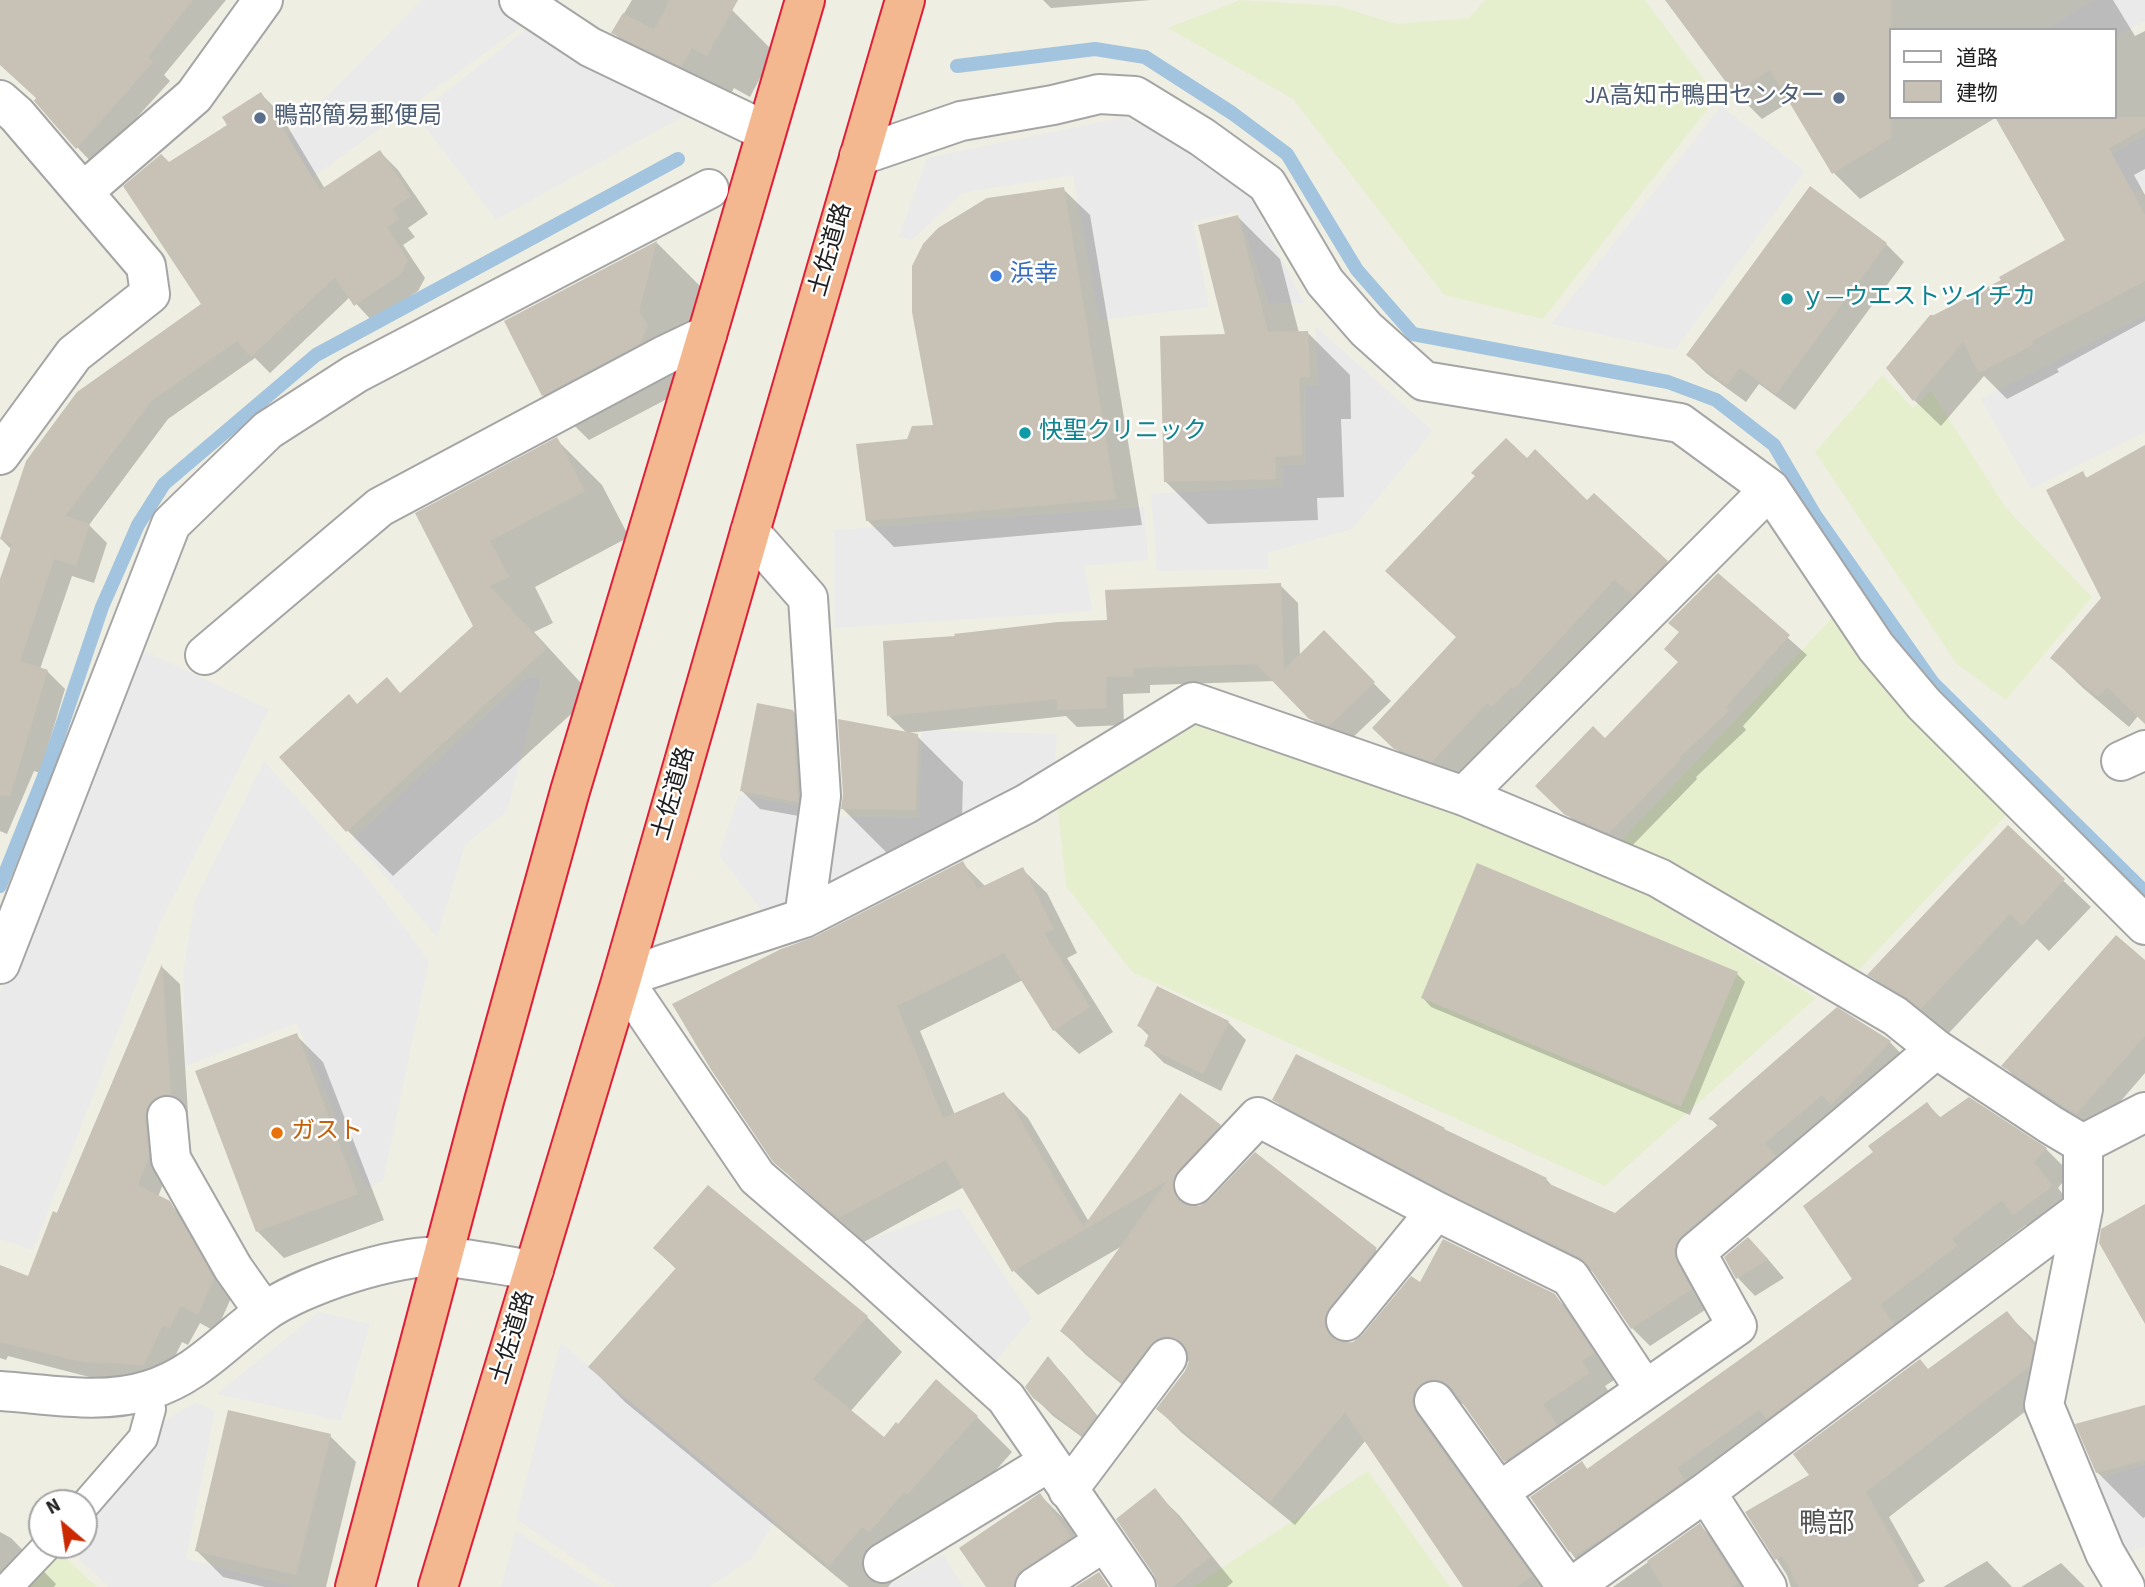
<!DOCTYPE html>
<html>
<head>
<meta charset="utf-8">
<style>
	body { margin:0 }
	#map { position:relative; width:2145px; height:1587px; overflow:hidden; background:#efeee3; font-family:"Source Sans 3","Noto Sans JP",sans-serif }
	canvas { display:block }
	.legend { position:absolute; left:1889px; top:28px; width:228px; height:91px; box-sizing:border-box; background:#fff; border:2px solid #a5a5a5; margin:0; padding:9px 12px; list-style:none; font-size:21px; color:#1e1e1e }
	.legend li { display:flex; align-items:center; gap:14px; height:35px }
	.legend b { width:35px; border:2px solid #a5a5a5 }
	.north { position:absolute; left:28px; top:1489px; width:70px; height:70px; box-sizing:border-box; background:#fff; border:2px solid #a5a5a5; border-radius:50%; rotate:331deg; font-size:19px; font-weight:700; line-height:28px; text-align:center; color:#1e1e1e }
	.north::after { content:''; display:block; margin:auto; width:24px; height:32px; background:#cb2a00; clip-path:polygon(50% 0,100% 100%,50% 72%,0 100%) }
</style>
</head>
<body>
<div id="map">
<canvas width="2145" height="1587"></canvas>
<ul class="legend">
<li><b style="height:9px;background:#fff"></b>道路</li>
<li><b style="height:19px;background:#c7c1b6"></b>建物</li>
</ul>
<div class="north">N</div>
</div>
<script>
const ctx = document.querySelector('canvas').getContext('2d');
ctx.lineJoin = 'round';
function fill(path, color) { ctx.fillStyle = color; ctx.fill(path, 'evenodd'); }
function stroke(path, color, width, dash) { ctx.strokeStyle = color; ctx.lineWidth = width; ctx.lineCap = dash ? 'butt' : 'round'; ctx.setLineDash(dash || []); ctx.stroke(path); }
function label(font, color, halo, rows, align = 'center') {
  ctx.font = font + ' "Source Sans 3","Noto Sans JP",sans-serif'; ctx.lineWidth = 5; ctx.setLineDash([]); ctx.textBaseline = 'middle'; ctx.strokeStyle = halo; ctx.fillStyle = color; for (const [text, x, y, turn = 0] of rows) {
    ctx.save(); ctx.translate(x, y); ctx.rotate((+turn || 0) * Math.PI / 180); ctx.textAlign = isNaN(turn) ? turn : align; if (halo) ctx.strokeText(text, 0, 0); ctx.fillText(text, 0, 0); ctx.restore();
  }
}
fill(new Path2D(`
	M 1240,0 L 1338,6 L 1396,24 L 1469,18 L 1485,0 L 1645,0 L 1717,97 L 1543,319 L 1444,295 L 1293,99 L 1168,28 Z
	M 1882,375 L 1913,408 L 1931,391 L 2006,508 L 2092,597 L 2006,700 L 1956,663 L 1815,452 Z
	M 1833,617 L 1905,710 L 2009,812 L 1858,971 L 1702,883 L 1619,843 Z
	M 1192,717 L 1456,811 L 1647,895 L 1816,998 L 1605,1186 L 1132,972 L 1066,886 L 1057,800 Z
	M 1368,1471 L 1450,1587 L 1193,1587 Z
	M 57,1550 L 97,1587 L 28,1587 Z`), '#e5efce');
fill(new Path2D(`
	M 422,0 L 505,0 L 532,19 L 281,200 L 256,168 Z
	M 2094,0 L 2145,0 L 2145,21 L 2115,37 L 2115,30 L 2044,30 Z
	M 537,21 L 689,113 L 496,220 L 416,115 Z
	M 1721,106 L 1805,171 L 1675,350 L 1551,324 Z
	M 1124,117 L 1203,157 L 1250,196 L 1304,303 L 1269,304 L 1238,211 L 1193,222 L 1209,307 L 1099,320 L 1073,175 L 962,193 L 912,240 L 899,237 L 927,158 Z
	M 2145,135 L 2145,189 L 2059,216 L 2045,192 Z
	M 2145,315 L 2145,432 L 2031,489 L 1981,399 Z
	M 1315,326 L 1433,431 L 1352,529 L 1267,553 L 1268,569 L 1157,571 L 1151,494 L 1282,487 L 1283,465 L 1306,465 L 1306,386 L 1319,386 Z
	M 1144,507 L 1148,560 L 1084,566 L 1093,611 L 834,628 L 834,530 Z
	M 138,648 L 269,709 L 160,923 L 33,1250 L 0,1239 L 0,994 Z
	M 527,677 L 541,679 L 507,811 L 465,845 L 437,937 L 353,839 Z
	M 922,730 L 1057,734 L 1054,772 L 809,898 L 822,816 L 919,818 Z
	M 264,761 L 363,872 L 429,961 L 383,1181 L 366,1188 L 297,1023 L 186,1066 L 183,974 L 195,900 Z
	M 739,795 L 812,808 L 798,906 L 762,911 L 719,855 Z
	M 959,1207 L 1032,1318 L 992,1365 L 863,1242 Z
	M 319,1312 L 370,1324 L 341,1421 L 217,1394 Z
	M 561,1343 L 774,1521 L 752,1559 L 709,1587 L 616,1587 L 516,1519 Z
	M 196,1402 L 215,1411 L 186,1559 L 296,1587 L 109,1587 L 67,1547 L 68,1545 L 84,1545 L 84,1524 L 161,1423 Z
	M 2145,1465 L 2145,1546 L 2120,1557 L 2085,1482 Z
	M 516,1531 L 601,1587 L 501,1587 Z
	M 943,1554 L 963,1587 L 887,1587 Z`), '#eaeaea');
fill(new Path2D(`
	M 0,0 L 226,0 L 164,75 L 170,81 L 94,165 L 77,147 L 38,99 L 0,64 Z
	M 632,0 L 722,0 L 774,52 L 750,97 L 734,88 L 724,107 L 655,74 L 613,32 Z
	M 1043,0 L 1151,0 L 1051,8 Z
	M 1667,0 L 2113,0 L 2135,36 L 2145,31 L 2145,169 L 2134,175 L 2145,195 L 2145,321 L 2057,369 L 2059,372 L 2007,399 L 1984,376 L 1941,426 L 1914,400 L 2004,281 L 2067,241 L 1997,117 L 1860,199 L 1833,172 L 1791,101 L 1762,119 L 1735,92 ZM 1891,30 L 2115,30 L 2115,117 L 1891,117 Z
	M 261,94 L 279,112 L 325,189 L 380,152 L 398,170 L 428,214 L 408,228 L 415,237 L 403,245 L 425,278 L 418,291 L 373,322 L 350,297 L 270,373 L 255,358 L 168,419 L 89,525 L 107,543 L 94,583 L 72,576 L 40,669 L 47,671 L 65,689 L 40,773 L 34,771 L 7,834 L 0,831 L 0,585 L 12,550 L 2,540 L 28,462 L 204,305 L 169,164 L 229,126 Z
	M 1063,189 L 1090,215 L 1142,525 L 894,547 L 867,520 L 909,441 L 935,426 Z
	M 1238,217 L 1280,259 L 1299,333 L 1308,333 L 1350,375 L 1351,419 L 1341,419 L 1344,497 L 1317,498 L 1318,520 L 1208,524 L 1166,482 L 1227,336 Z
	M 657,243 L 702,288 L 686,389 L 589,440 L 543,395 L 506,322 Z
	M 1886,244 L 1904,262 L 1795,410 L 1759,384 L 1746,402 L 1706,373 L 1688,355 Z
	M 557,440 L 602,485 L 629,537 L 535,587 L 553,623 L 534,632 L 592,695 L 393,876 L 347,830 L 358,706 L 401,694 L 476,627 L 417,514 Z
	M 2145,448 L 2145,723 L 2138,716 L 2129,727 L 2083,688 L 2052,658 L 2103,598 L 2082,473 L 2088,479 Z
	M 1527,460 L 1666,562 L 1687,582 L 1513,726 L 1508,722 L 1454,781 L 1417,769 L 1395,748 L 1458,638 Z
	M 1718,575 L 1807,655 L 1743,726 L 1746,730 L 1696,777 L 1697,779 L 1628,850 L 1585,832 L 1538,786 L 1606,740 L 1680,663 Z
	M 1280,585 L 1298,603 L 1300,657 L 1324,633 L 1391,701 L 1347,743 L 1328,736 L 1275,681 L 1150,685 L 1150,693 L 1123,694 L 1124,725 L 1077,727 L 1066,716 L 907,733 L 889,716 L 1108,621 Z
	M 793,711 L 811,730 L 815,819 L 760,809 L 742,791 Z
	M 917,736 L 963,782 L 961,855 L 889,855 L 843,809 Z
	M 2008,828 L 2091,907 L 2049,951 L 2037,939 L 1948,1034 L 1935,1023 L 1896,1001 L 1870,974 Z
	M 962,863 L 986,887 L 1022,869 L 1047,893 L 1077,953 L 1067,958 L 1113,1032 L 1079,1054 L 1054,1030 L 1023,980 L 920,1031 L 955,1115 L 1004,1094 L 1028,1118 L 1089,1222 L 1219,1126 L 1243,1150 L 1202,1195 L 1196,1208 L 1210,1202 L 1255,1154 L 1376,1250 L 1400,1274 L 1353,1332 L 1347,1344 L 1354,1343 L 1420,1285 L 1554,1295 L 1579,1321 L 1617,1378 L 1605,1386 L 1613,1398 L 1530,1485 L 1506,1461 L 1465,1404 L 1458,1403 L 1545,1587 L 1473,1587 L 1366,1440 L 1295,1525 L 1182,1433 L 1158,1409 L 1186,1372 L 1191,1361 L 1182,1362 L 1147,1405 L 1086,1355 L 1062,1331 L 1124,1245 L 1038,1295 L 1014,1271 L 964,1187 L 864,1242 L 800,1186 L 775,1161 L 815,939 Z
	M 2145,963 L 2145,1073 L 2095,1131 L 2022,1084 L 2004,1066 Z
	M 162,967 L 180,984 L 188,1113 L 184,1112 L 166,1176 L 158,1197 L 169,1203 L 188,1222 L 231,1298 L 216,1332 L 200,1323 L 188,1345 L 182,1342 L 162,1383 L 101,1380 L 8,1356 L 6,1360 L 0,1358 L 0,1267 L 29,1278 Z
	M 1737,974 L 1745,982 L 1690,1115 L 1431,1007 L 1423,998 Z
	M 1228,1022 L 1246,1040 L 1221,1091 L 1164,1063 L 1146,1045 L 1150,1037 L 1139,1026 Z
	M 296,1035 L 323,1062 L 384,1220 L 284,1258 L 258,1232 L 197,1072 Z
	M 1890,1042 L 1907,1060 L 1699,1254 L 1708,1308 L 1650,1346 L 1632,1328 L 1596,1273 L 1478,1215 L 1292,1117 L 1274,1099 L 1546,1179 L 1554,1188 L 1615,1215 L 1719,1127 L 1711,1119 Z
	M 1927,1104 L 1942,1119 L 2046,1149 L 2070,1173 L 2058,1188 L 2076,1211 L 2039,1238 L 2026,1225 L 1975,1264 L 1980,1271 L 1600,1582 L 1575,1558 L 1532,1498 L 1582,1463 L 1588,1470 L 1854,1279 L 1876,1152 Z
	M 655,1248 L 867,1317 L 902,1352 L 850,1412 L 884,1439 L 977,1417 L 1012,1452 L 944,1529 L 941,1526 L 888,1587 L 849,1587 L 625,1402 L 590,1367 L 677,1270 Z
	M 1766,1257 L 1784,1278 L 1755,1296 L 1738,1278 L 1726,1258 Z
	M 2006,1313 L 2031,1337 L 2057,1371 L 2053,1390 L 1889,1517 L 1925,1581 L 1914,1587 L 1791,1587 L 1787,1575 L 1747,1513 L 1811,1475 L 1929,1370 Z
	M 1048,1358 L 1065,1376 L 1113,1435 L 1101,1451 L 1053,1416 L 1034,1397 Z
	M 2145,1407 L 2145,1517 L 2143,1518 L 2097,1472 Z
	M 330,1436 L 356,1462 L 326,1587 L 265,1587 L 223,1577 L 196,1550 Z
	M 1154,1491 L 1179,1515 L 1233,1582 L 1227,1587 L 1159,1587 Z
	M 1040,1495 L 1064,1519 L 1094,1562 L 1056,1587 L 988,1587 Z
	M 1700,1525 L 1724,1550 L 1748,1587 L 1613,1587 Z
	M 0,1532 L 11,1538 L 56,1584 L 54,1587 L 0,1587 Z
	M 1987,1561 L 2012,1587 L 1943,1587 Z
	M 2061,1563 L 2085,1587 L 2021,1587 Z`), '#0003');
stroke(new Path2D(`
	M 957,66 L 1095,49 L 1145,57 L 1232,113 L 1287,154 L 1357,270 L 1413,334 L 1668,382 L 1716,400 L 1774,445 L 1815,515 L 1933,683 L 2145,892
	M 0,886 L 49,764 L 102,607 L 138,525 L 164,484 L 316,355 L 678,159`), '#a2c4de', 14);
fill(new Path2D(`
	M 0,0 L 193,0 L 148,57 L 153,62 L 76,149 L 34,101 L 36,98 L 0,65 Z
	M 670,0 L 738,0 L 707,56 L 692,48 L 681,67 L 611,33 L 623,13 L 654,30 Z
	M 1665,0 L 1891,0 L 1891,138 L 1832,174 L 1770,70 L 1734,93 Z
	M 261,92 L 320,190 L 380,150 L 411,196 L 392,209 L 399,219 L 387,227 L 408,260 L 401,274 L 354,306 L 335,277 L 251,357 L 237,341 L 151,401 L 65,516 L 90,524 L 76,566 L 54,559 L 20,661 L 48,670 L 10,796 L 0,795 L 0,579 L 12,544 L 0,539 L 26,461 L 77,392 L 201,304 L 123,186 L 161,154 L 169,162 L 227,125 L 222,117 Z
	M 1995,117 L 2145,117 L 2145,128 L 2109,148 L 2145,215 L 2145,281 L 2032,341 L 2033,345 L 1979,373 L 1963,342 L 1913,401 L 1886,368 L 1930,315 L 1934,315 L 2001,280 L 1999,277 L 2065,240 Z
	M 1810,186 L 1887,243 L 1776,394 L 1740,368 L 1727,385 L 1686,355 Z
	M 1064,187 L 1116,499 L 866,521 L 856,444 L 907,439 L 912,426 L 933,425 L 912,312 L 912,266 L 923,244 L 938,228 L 987,198 Z
	M 1238,215 L 1268,332 L 1308,331 L 1310,377 L 1299,378 L 1302,455 L 1275,457 L 1276,479 L 1164,482 L 1160,336 L 1225,334 L 1198,225 Z
	M 657,241 L 639,312 L 648,325 L 641,343 L 542,396 L 504,321 Z
	M 557,437 L 585,491 L 490,541 L 509,577 L 490,586 L 547,648 L 346,832 L 279,757 L 349,694 L 357,704 L 387,677 L 400,693 L 473,626 L 415,513 Z
	M 1506,438 L 1527,458 L 1535,449 L 1587,500 L 1594,493 L 1668,561 L 1633,595 L 1614,580 L 1514,689 L 1511,687 L 1491,707 L 1487,703 L 1432,762 L 1394,749 L 1372,728 L 1456,637 L 1385,571 L 1475,476 L 1471,473 Z
	M 2145,445 L 2145,724 L 2107,687 L 2098,697 L 2050,658 L 2101,598 L 2046,490 L 2083,471 L 2086,478 Z
	M 1718,573 L 1790,635 L 1726,707 L 1729,711 L 1679,758 L 1681,760 L 1609,833 L 1565,815 L 1535,786 L 1593,726 L 1605,738 L 1678,662 L 1664,649 L 1679,632 L 1668,623 Z
	M 1281,583 L 1284,670 L 1324,630 L 1375,682 L 1329,726 L 1309,719 L 1256,664 L 1133,668 L 1134,676 L 1106,677 L 1107,708 L 1057,710 L 1057,699 L 887,716 L 883,641 L 955,636 L 954,634 L 1058,622 L 1107,620 L 1105,590 Z
	M 757,703 L 793,710 L 798,802 L 740,791 Z
	M 838,719 L 918,734 L 916,810 L 841,809 L 843,795 Z
	M 2008,825 L 2065,879 L 2022,926 L 2010,914 L 1921,1009 L 1906,997 L 1867,975 Z
	M 963,861 L 977,889 L 1023,867 L 1054,929 L 1044,933 L 1090,1007 L 1053,1031 L 1004,953 L 897,1006 L 943,1118 L 1004,1092 L 1083,1227 L 1180,1093 L 1221,1125 L 1178,1171 L 1173,1181 L 1173,1191 L 1180,1201 L 1190,1206 L 1200,1206 L 1209,1200 L 1255,1152 L 1377,1248 L 1329,1308 L 1324,1318 L 1325,1328 L 1333,1338 L 1343,1343 L 1353,1342 L 1362,1335 L 1411,1276 L 1420,1282 L 1443,1239 L 1555,1294 L 1594,1353 L 1582,1361 L 1590,1373 L 1543,1404 L 1557,1425 L 1504,1462 L 1452,1388 L 1444,1381 L 1433,1379 L 1422,1383 L 1414,1391 L 1412,1402 L 1416,1414 L 1532,1576 L 1516,1587 L 1463,1587 L 1345,1412 L 1270,1502 L 1156,1409 L 1185,1371 L 1189,1361 L 1187,1350 L 1181,1341 L 1169,1336 L 1158,1338 L 1150,1345 L 1122,1382 L 1060,1331 L 1167,1181 L 1012,1272 L 946,1160 L 839,1218 L 773,1162 L 710,1068 L 672,1004 L 781,949 L 814,937 Z
	M 1477,863 L 1738,972 L 1681,1107 L 1421,998 Z
	M 2116,935 L 2145,960 L 2145,1036 L 2076,1114 L 2001,1066 Z
	M 162,964 L 171,1095 L 164,1094 L 155,1098 L 147,1108 L 145,1118 L 149,1157 L 138,1185 L 170,1201 L 214,1278 L 198,1315 L 181,1306 L 170,1328 L 163,1325 L 144,1365 L 82,1362 L 0,1342 L 0,1265 L 28,1276 L 53,1211 L 57,1213 Z
	M 1157,986 L 1229,1021 L 1203,1074 L 1144,1046 L 1150,1032 L 1137,1026 Z
	M 1837,1007 L 1891,1041 L 1831,1105 L 1822,1095 L 1765,1143 L 1776,1156 L 1682,1235 L 1676,1243 L 1674,1252 L 1677,1262 L 1692,1289 L 1631,1329 L 1588,1265 L 1580,1257 L 1458,1198 L 1272,1100 L 1296,1054 L 1445,1128 L 1444,1129 L 1547,1178 L 1545,1182 L 1615,1213 L 1720,1123 L 1708,1119 Z
	M 297,1033 L 358,1194 L 256,1232 L 195,1071 Z
	M 1969,1097 L 2047,1148 L 2034,1162 L 2053,1186 L 2013,1215 L 2002,1200 L 1952,1239 L 1957,1246 L 1880,1305 L 1894,1324 L 1767,1419 L 1759,1410 L 1677,1468 L 1685,1480 L 1624,1524 L 1575,1556 L 1571,1550 L 1569,1552 L 1530,1497 L 1582,1461 L 1587,1469 L 1852,1279 L 1803,1206 L 1873,1152 L 1868,1146 L 1927,1102 L 1939,1118 Z
	M 708,1185 L 868,1316 L 813,1379 L 884,1437 L 896,1422 L 898,1424 L 936,1379 L 978,1416 L 907,1495 L 904,1492 L 869,1533 L 862,1527 L 829,1566 L 588,1367 L 676,1268 L 653,1248 Z
	M 2145,1204 L 2145,1324 L 2099,1243 L 2101,1229 Z
	M 1748,1237 L 1768,1259 L 1736,1279 L 1724,1257 Z
	M 2007,1311 L 2034,1345 L 2030,1366 L 1866,1492 L 1919,1587 L 1799,1587 L 1782,1556 L 1775,1560 L 1745,1512 L 1809,1475 L 1793,1454 L 1920,1359 L 1928,1369 Z
	M 1048,1356 L 1096,1416 L 1082,1435 L 1033,1398 L 1025,1387 Z
	M 2145,1405 L 2145,1460 L 2096,1473 L 2075,1424 Z
	M 228,1410 L 331,1434 L 296,1575 L 195,1551 Z
	M 1155,1488 L 1210,1557 L 1173,1587 L 1158,1587 L 1154,1575 L 1116,1519 Z
	M 1040,1493 L 1071,1537 L 1023,1569 L 1016,1577 L 1013,1587 L 986,1587 L 959,1548 Z
	M 1700,1523 L 1738,1583 L 1731,1587 L 1663,1587 L 1647,1561 Z
	M 1099,1572 L 1109,1587 L 1075,1587 Z`), '#c7c1b6');
const service = new Path2D(`
	M 84,1506 L 143,1438 L 151,1409 L 147,1391
	M 8,1587 L 48,1545`);
const minor = new Path2D(`
	M 519,0 L 590,47 L 765,131
	M 0,100 L 17,115 L 146,266 L 150,294 L 74,354 L 0,455
	M 859,156 L 961,121 L 1053,105 L 1099,94 L 1135,96 L 1202,137 L 1267,184 L 1325,282 L 1366,329 L 1424,381 L 1680,423 L 1770,489 L 1876,647 L 1924,704 L 2145,925
	M 83,192 L 194,96 L 263,0
	M 750,532 L 808,598 L 821,796 L 804,918
	M 205,655 L 380,507 L 663,356 L 707,335
	M 2121,761 L 2145,750
	M 1464,796 L 1770,489
	M 0,964 L 171,524 L 268,430 L 355,374 L 709,189
	M 167,1116 L 171,1159 L 233,1268 L 264,1312
	M 2083,1144 L 2083,1209 L 2044,1405 L 2105,1553 L 2125,1587
	M 1194,1185 L 1258,1117 L 1436,1211 L 1570,1277 L 1645,1390
	M 1346,1321 L 1436,1211
	M 0,1391 C 48,1394 102,1405 149,1390 C 197,1375 223,1342 263,1313 C 299,1286 399,1253 444,1257 C 474,1259 504,1266 534,1270
	M 1434,1401 L 1567,1587
	M 1068,1490 L 1167,1358
	M 1499,1492 L 1737,1326 L 1696,1252 L 1936,1049
	M 1706,1492 L 1767,1587
	M 883,1563 L 1049,1462
	M 1035,1587 L 1104,1542
	M 1136,1587 L 1006,1398 L 859,1265 L 757,1177 L 622,978 L 804,918 L 1026,804 L 1193,702 L 1464,796 L 1659,878 L 1895,1016 L 1936,1049 L 2051,1125 L 2083,1144 L 2145,1112
	M 1572,1587 L 1706,1492 L 2083,1209`);
const trunk = new Path2D(`
	M 355,1587 L 484,1101 L 570,791 L 707,335 L 805,0
	M 438,1587 L 622,978 L 750,532 L 905,0`);
stroke(service, '#a5a5a5', 32);
stroke(minor, '#a5a5a5', 42);
stroke(trunk, '#df1e39', 42);
stroke(service, '#fff', 28);
stroke(minor, '#fff', 38);
stroke(trunk, '#f4b890', 38);
for (const [x, y, r, color] of [
	[1839,98,7,"#5c6f8a"],
	[260,118,7,"#5c6f8a"],
	[996,276,7,"#3f7fe0"],
	[1787,299,7,"#0f9aa8"],
	[1025,433,7,"#0f9aa8"],
	[277,1133,7,"#e8710a"]
]) { const dot = new Path2D(); dot.arc(x, y, r, 0, 2 * Math.PI); ctx.fillStyle = color; ctx.fill(dot); stroke(dot, '#fff', 2.5); }
label('24px', '#4e5e75', '#fff', [
	["JA高知市鴨田センター",1825,98],
	["鴨部簡易郵便局",274,118,"left"]
], 'right');
label('24px', '#1e1e1e', '#fff', [
	["土佐道路",832,250,-74],
	["土佐道路",675,794,-74],
	["土佐道路",514,1338,-73]
]);
label('24px', '#366cbe', '#fff', [
	["浜幸",1010,276]
], 'left');
label('24px', '#0d838f', '#fff', [
	["ｙ―ウエストツイチカ",1801,299],
	["快聖クリニック",1039,433]
], 'left');
label('24px', '#c56008', '#fff', [
	["ガスト",291,1133]
], 'left');
label('28px', '#515151', '#fff', [
	["鴨部",1827,1526]
]);
</script>
</body>
</html>
